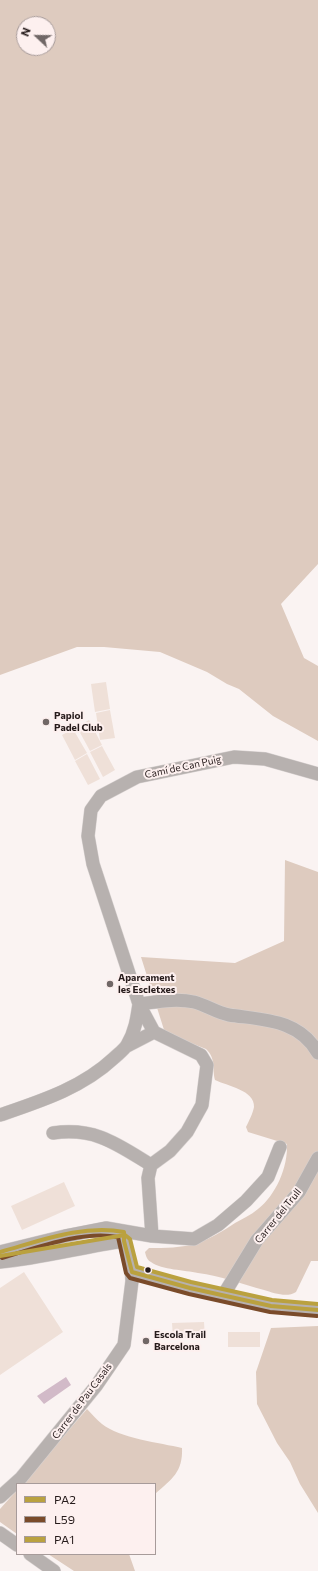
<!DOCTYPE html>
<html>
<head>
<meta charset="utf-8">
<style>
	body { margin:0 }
	#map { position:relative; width:318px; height:1571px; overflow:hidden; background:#faf3f2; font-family:Commissioner,sans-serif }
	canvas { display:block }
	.legend { position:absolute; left:16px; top:1483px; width:140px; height:72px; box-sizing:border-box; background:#fdf0ef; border:1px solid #a79b9a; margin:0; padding:5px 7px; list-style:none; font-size:12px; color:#261b1b }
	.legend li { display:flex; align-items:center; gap:8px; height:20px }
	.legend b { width:20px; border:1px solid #a79b9a }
	.north { position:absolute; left:16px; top:16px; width:40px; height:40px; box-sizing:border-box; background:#fdf0ef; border:1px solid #a79b9a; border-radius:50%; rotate:292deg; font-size:11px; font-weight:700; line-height:16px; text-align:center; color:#261b1b }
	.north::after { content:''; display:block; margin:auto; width:14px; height:18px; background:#706766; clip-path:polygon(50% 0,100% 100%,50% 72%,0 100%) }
</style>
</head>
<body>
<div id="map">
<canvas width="318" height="1571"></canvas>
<ul class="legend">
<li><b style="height:5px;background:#baa13f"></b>PA2</li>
<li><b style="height:5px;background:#7a4b2a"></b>L59</li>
<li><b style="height:5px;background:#baa13f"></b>PA1</li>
</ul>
<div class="north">N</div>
</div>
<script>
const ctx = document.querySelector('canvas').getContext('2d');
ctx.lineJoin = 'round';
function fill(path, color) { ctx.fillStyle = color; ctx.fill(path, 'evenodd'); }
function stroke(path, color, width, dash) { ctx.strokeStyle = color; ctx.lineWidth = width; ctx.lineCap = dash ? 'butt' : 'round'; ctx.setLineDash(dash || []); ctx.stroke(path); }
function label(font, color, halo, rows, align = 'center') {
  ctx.font = font + ' Commissioner,sans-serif'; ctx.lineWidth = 4; ctx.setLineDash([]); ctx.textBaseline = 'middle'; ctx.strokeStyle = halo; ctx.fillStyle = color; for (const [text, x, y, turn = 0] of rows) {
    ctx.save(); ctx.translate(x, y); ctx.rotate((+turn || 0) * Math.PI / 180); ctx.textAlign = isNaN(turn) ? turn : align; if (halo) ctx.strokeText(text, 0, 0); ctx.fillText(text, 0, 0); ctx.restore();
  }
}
fill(new Path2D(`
	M 106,682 L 110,709 L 95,712 L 91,684 Z
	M 110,710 L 115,738 L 100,740 L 96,713 Z
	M 89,720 L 102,745 L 90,751 L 77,727 Z
	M 73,729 L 87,753 L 75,760 L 62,735 Z
	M 102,746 L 115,770 L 103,777 L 90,752 Z
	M 87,754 L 100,779 L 88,785 L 75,761 Z
	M 64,1182 L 75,1206 L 22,1230 L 11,1206 Z
	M 24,1272 L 63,1332 L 0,1375 L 0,1288 Z
	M 204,1322 L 205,1338 L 173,1338 L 172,1323 Z
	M 228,1332 L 260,1332 L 260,1347 L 228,1347 Z`), '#efe0d8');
fill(new Path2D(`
	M 0,0 L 318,0 L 318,564 L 281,604 L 304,658 L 318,666 L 318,741 L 273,716 L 239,689 L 227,684 L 207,672 L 160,652 L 104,647 L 77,647 L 0,675 ZM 24,24 L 48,24 L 48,48 L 24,48 Z
	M 285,860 L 318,872 L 318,1261 L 311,1261 L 296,1292 C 287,1298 274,1293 264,1290 C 242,1284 220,1276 198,1273 C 185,1270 162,1270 151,1262 C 147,1260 146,1256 145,1252 L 149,1248 C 165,1248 181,1248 197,1243 C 210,1239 223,1231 235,1223 C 242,1219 251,1215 258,1209 C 276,1195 288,1167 287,1144 L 248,1132 L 246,1127 C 249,1121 253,1113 254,1107 C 255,1090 227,1086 215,1080 C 212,1068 216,1058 206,1049 L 165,1033 L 141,957 L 235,963 L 284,941 Z
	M 318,1326 L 318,1513 L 300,1484 L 290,1462 L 277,1443 L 257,1404 L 256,1372 L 271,1328 Z
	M 87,1409 C 92,1414 97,1420 102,1424 C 119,1438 161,1443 182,1448 C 183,1472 172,1479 155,1494 L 155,1484 L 22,1484 Z
	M 17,1490 L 17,1534 L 0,1522 L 0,1509 Z
	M 48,1554 L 129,1554 L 135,1571 L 74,1571 Z`), '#decbbf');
fill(new Path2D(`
	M 66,1377 L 71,1385 L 44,1404 L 37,1396 Z`), '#d2bac8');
const minor = new Path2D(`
	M 139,1004 C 156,1002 176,998 194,1002 C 206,1005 217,1013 229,1015 C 263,1020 299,1019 318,1053
	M 127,1046 L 154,1032
	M 0,1115 C 41,1101 82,1088 114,1058 C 118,1054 124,1050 127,1045 C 135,1032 137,1018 139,1004
	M 53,1133 C 95,1127 117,1144 151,1165
	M 152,1236 L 148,1178 L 151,1165 L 170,1151 L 187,1132 L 202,1105 L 207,1065 L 201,1055 L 154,1032 L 139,1004 L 93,864 L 88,836 L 91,810 L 101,796 L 137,777 L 234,757 L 265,759 L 318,774
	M 0,1252 L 65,1236 L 106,1228 L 152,1236 L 194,1239 L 218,1225 L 246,1201 L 268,1177 L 280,1147
	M 0,1262 C 42,1258 82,1247 124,1241
	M 132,1272 L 190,1288 L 271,1306 L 318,1310
	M 224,1294 L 257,1240 L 299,1192 L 318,1158
	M 0,1497 L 21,1478 L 96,1386 L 124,1345 L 132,1281 C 132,1264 123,1249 124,1232
	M 0,1533 L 17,1545
	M 30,1554 L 54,1571`);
stroke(minor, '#d7d1d0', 14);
stroke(minor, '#b7b1af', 13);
stroke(new Path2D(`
	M 0,1252 C 40,1241 83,1224 124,1232 L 124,1241 L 132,1272 L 190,1288 L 271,1306 L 318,1310`), '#baa13f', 4);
stroke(new Path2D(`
	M 2,1258 C 36,1248 82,1230 118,1237 L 126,1273 L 130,1278 L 189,1294 L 270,1312 L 317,1316`), '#7a4b2a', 4);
stroke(new Path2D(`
	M 0,1256 L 125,1235 L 130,1239 L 137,1267 L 191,1282 L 272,1300 L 318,1304`), '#baa13f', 4);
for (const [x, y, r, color] of [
	[46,722,4,"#706766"],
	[110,984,4,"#706766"],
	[148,1270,3.5,"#261b1b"],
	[146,1341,4,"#706766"]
]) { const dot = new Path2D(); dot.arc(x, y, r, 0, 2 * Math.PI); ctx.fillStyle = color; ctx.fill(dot); stroke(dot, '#fdf0ef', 1.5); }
label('bold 10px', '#261b1b', '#fdf0ef', [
	["Papiol",54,716],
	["Padel Club",54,728],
	["Aparcament",118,978],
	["les Escletxes",118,990],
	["Escola Trail",154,1335],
	["Barcelona",154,1347]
], 'left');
label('10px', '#261b1b', '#fdf0ef', [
	["Camí de Can Puig",183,767,-12],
	["Carrer del Trull",278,1216,-51],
	["Carrer de Pau Casals",82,1401,-53]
]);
</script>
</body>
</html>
